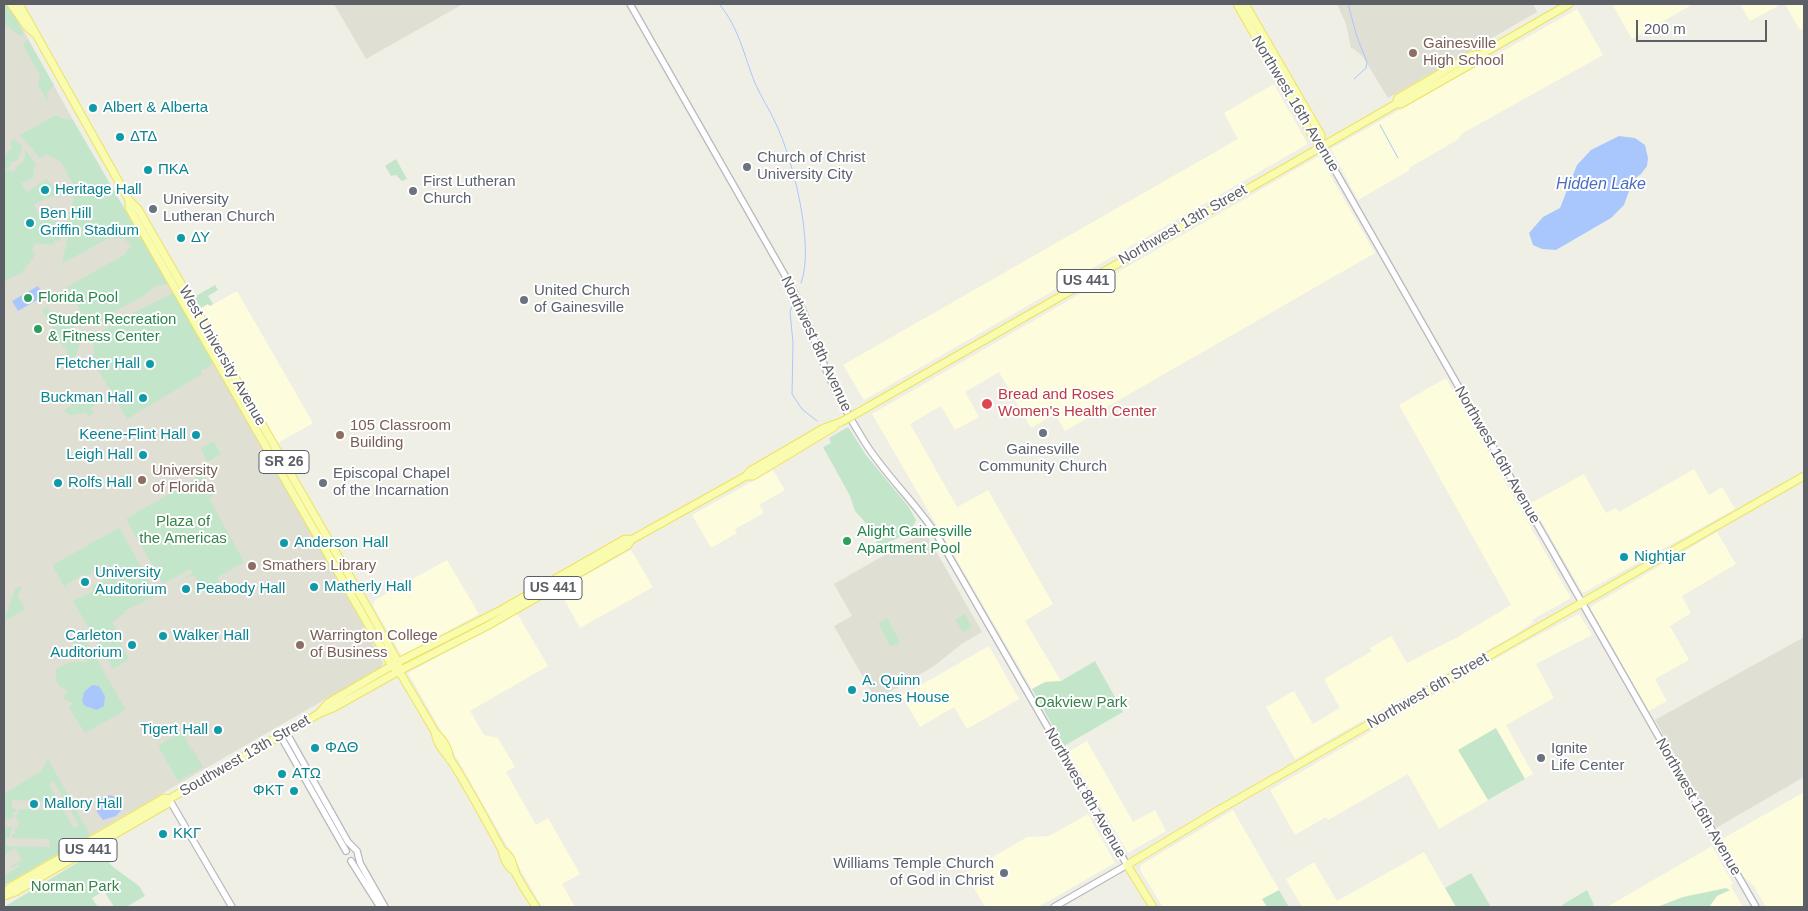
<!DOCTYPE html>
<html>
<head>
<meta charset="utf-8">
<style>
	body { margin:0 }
	#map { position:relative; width:1808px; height:911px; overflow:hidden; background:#efefe6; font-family:Arial,sans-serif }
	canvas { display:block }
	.frame { position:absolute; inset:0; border:5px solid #5d5f66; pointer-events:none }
	.scale { position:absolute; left:1636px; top:20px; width:131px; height:22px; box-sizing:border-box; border:2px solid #5d5f66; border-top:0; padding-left:6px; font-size:15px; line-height:18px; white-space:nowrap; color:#5d5f66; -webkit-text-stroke:4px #fff; paint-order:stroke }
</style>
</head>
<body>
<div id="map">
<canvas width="1808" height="911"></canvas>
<div class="frame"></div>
<div class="scale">200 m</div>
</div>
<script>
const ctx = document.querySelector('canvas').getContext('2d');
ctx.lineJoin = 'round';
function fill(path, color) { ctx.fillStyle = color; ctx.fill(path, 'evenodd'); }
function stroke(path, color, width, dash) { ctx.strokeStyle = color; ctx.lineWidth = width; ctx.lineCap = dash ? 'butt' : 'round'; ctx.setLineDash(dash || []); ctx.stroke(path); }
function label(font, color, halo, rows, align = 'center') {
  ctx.font = font + ' Arial,sans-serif'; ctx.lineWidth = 4; ctx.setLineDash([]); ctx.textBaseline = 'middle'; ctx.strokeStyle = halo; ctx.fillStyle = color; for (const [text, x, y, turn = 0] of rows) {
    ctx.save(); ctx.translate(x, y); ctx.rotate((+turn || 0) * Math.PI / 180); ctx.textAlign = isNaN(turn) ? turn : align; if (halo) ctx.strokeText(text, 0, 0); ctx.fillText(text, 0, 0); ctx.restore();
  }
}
fill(new Path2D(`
	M 1612,4 L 1693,4 L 1632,39 Z
	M 1740,4 L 1777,4 L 1778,6 L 1750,21 Z
	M 1785,4 L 1804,4 L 1804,28 L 1800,30 Z
	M 1577,9 L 1603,55 L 1463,133 L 1457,140 L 1409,168 L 1410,170 L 1358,200 L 1331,149 Z
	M 1274,84 L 1307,143 L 1306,145 L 864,400 L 843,365 L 1238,139 L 1224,113 Z
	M 1319,156 L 1375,253 L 1065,431 L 1055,414 L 1031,428 L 999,372 L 965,392 L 979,417 L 955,430 L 941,406 L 910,424 L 957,507 L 988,490 L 1053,604 L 1025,621 L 1061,681 L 1045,682 L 1032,689 L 872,414 Z
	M 237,291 L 313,423 L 278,443 L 201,308 L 208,304 L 210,306 Z
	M 1446,378 L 1571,598 L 1532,620 L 1533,622 L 1518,633 L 1295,759 L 1266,707 L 1294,691 L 1313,724 L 1340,708 L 1324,679 L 1372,651 L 1370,648 L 1391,636 L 1407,663 L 1456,638 L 1511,605 L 1399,405 Z
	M 1694,469 L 1709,495 L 1722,487 L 1735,509 L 1585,592 L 1582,592 L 1531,503 L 1584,474 L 1606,513 L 1616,508 L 1619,512 Z
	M 773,470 L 785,490 L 759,505 L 764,513 L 735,529 L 737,533 L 711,548 L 692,515 Z
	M 1717,532 L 1736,564 L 1682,596 L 1691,613 L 1670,626 L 1689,660 L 1655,679 L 1667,701 L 1649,711 L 1591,609 L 1592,606 Z
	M 631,550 L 653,587 L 580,628 L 559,590 Z
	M 447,560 L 479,614 L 402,656 L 373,606 L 375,600 Z
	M 1579,614 L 1592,635 L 1536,664 L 1554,698 L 1506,725 L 1533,774 L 1439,829 L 1408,774 L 1328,820 L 1326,817 L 1295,835 L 1270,790 L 1523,643 Z
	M 515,615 L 518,615 L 548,666 L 470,711 L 484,735 L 498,738 L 515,767 L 506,772 L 536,825 L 548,818 L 580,874 L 562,884 L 575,907 L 542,907 L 408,673 Z
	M 989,646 L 1019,699 L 967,729 L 954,707 L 920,727 L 902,696 Z
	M 1087,741 L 1133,822 L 1155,810 L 1166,831 L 1128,853 L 1068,752 Z
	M 1804,792 L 1804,907 L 1766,907 L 1753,885 L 1743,876 L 1722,839 Z
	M 1233,810 L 1289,907 L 1163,907 L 1140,870 L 1141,865 Z
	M 1088,814 L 1115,863 L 1038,907 L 985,907 L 965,873 L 1027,837 L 1049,836 Z
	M 1712,846 L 1733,884 L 1730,885 L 1743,907 L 1607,907 Z
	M 1424,852 L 1456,907 L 1302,907 L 1286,879 L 1314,862 L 1337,901 Z`), '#fdfcdd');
fill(new Path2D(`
	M 4,4 L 9,4 L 73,120 L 352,603 L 383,663 L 381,667 L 4,885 Z
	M 334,4 L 463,4 L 366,59 Z
	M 1337,4 L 1533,4 L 1537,12 L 1388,98 L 1363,57 L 1354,49 L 1351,48 L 1346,24 Z
	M 925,532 L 982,632 L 963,643 L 934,666 L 876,700 L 834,626 L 852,616 L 834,584 Z
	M 1804,637 L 1804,777 L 1716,828 L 1655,720 Z`), '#dfdfd4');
fill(new Path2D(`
	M 4,4 L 9,4 L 24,35 L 20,36 L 4,23 Z
	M 27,39 L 54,85 L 47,93 L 48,102 L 38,85 L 40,75 L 23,45 Z
	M 56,115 L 62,119 L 73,120 L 168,284 L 154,286 L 148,293 L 89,326 L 67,287 L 126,254 L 126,251 L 132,247 L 124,238 L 115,239 L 112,236 L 62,264 L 70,225 L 67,224 L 76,189 L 61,162 L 47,154 L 40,158 L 20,135 Z
	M 15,139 L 22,147 L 18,160 L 11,162 L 9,169 L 4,168 L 4,160 L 8,150 L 11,150 L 11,140 Z
	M 26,151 L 37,166 L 33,168 L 34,175 L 32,179 L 21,183 L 27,192 L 46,179 L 54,186 L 53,191 L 55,195 L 34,204 L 38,214 L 48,206 L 55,208 L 59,214 L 56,223 L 51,226 L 44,225 L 43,232 L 51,234 L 58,228 L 64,230 L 60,242 L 55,240 L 53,245 L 35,243 L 32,251 L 36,254 L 22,272 L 4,282 L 4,169 L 15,172 L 17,166 L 23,163 Z
	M 396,159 L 407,179 L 402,181 L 396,175 L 391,176 L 385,166 Z
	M 215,285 L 218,290 L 208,296 L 213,304 L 210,306 L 208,304 L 201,308 L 194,297 Z
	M 173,293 L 213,363 L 206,369 L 201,370 L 202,374 L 127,419 L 92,359 L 94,352 L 92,342 C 103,324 154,304 173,293 Z
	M 47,307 L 55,321 L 67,315 L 81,340 L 77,353 L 70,360 L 66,352 L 68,351 L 65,346 L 63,347 L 50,324 L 53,322 L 51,320 L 48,321 L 42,310 Z
	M 85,397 L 97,404 L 91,408 L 94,413 L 89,416 L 86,412 L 79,414 L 77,413 L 71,416 L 64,410 Z
	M 848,427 L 866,455 L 908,506 L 916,520 C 912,533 891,542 879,546 L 864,521 L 855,511 L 850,496 L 823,447 L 831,443 L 829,438 Z
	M 213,441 L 221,454 L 207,462 L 201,448 Z
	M 202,475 L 213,496 L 209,498 L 244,562 L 218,577 L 219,583 L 204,592 L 202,589 L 194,595 L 193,593 L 202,588 L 194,575 L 183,579 L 193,573 L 190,569 L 163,584 L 126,519 Z
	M 119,528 L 157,595 L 124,611 L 125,613 L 112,622 L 122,639 L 119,641 L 129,659 L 113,669 L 53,567 L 54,564 ZM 107,564 L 109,567 L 114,566 L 114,575 L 92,586 L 93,591 L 73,601 L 65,586 L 83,574 L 86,577 Z
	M 21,586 L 22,588 L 17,595 L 25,609 L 4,621 L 15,589 Z
	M 965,614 L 972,627 L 963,632 L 955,619 Z
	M 887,618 L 900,642 L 891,647 L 878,623 Z
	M 82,634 L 126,710 L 85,733 L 69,708 L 72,703 L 65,699 L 62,701 L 68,691 C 57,687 53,679 57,668 L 71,662 L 87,662 L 87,653 L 78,650 L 71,640 Z
	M 1095,661 L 1123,712 L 1064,746 L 1032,689 L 1045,682 L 1061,681 Z
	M 1496,728 L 1525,779 L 1488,800 L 1458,750 Z
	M 180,733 L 185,736 L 190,749 L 192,748 L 203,767 L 178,781 L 158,746 Z
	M 48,759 L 90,835 L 4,885 L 4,876 L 20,866 L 17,865 L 4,870 L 22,860 L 15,848 L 4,855 L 4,827 L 12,827 L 9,838 L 6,838 L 6,846 L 50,847 L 50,839 L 12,838 L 12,834 L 15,834 L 15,828 L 19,827 L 19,819 L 15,819 L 19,809 L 56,810 L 56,802 L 12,800 L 12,808 L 16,809 L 16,812 L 13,812 L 12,819 L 4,819 L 4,794 L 41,771 ZM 53,780 L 79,825 L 74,829 L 49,785 Z
	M 98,850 L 113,867 L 139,886 L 145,896 L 126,907 L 114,907 L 104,891 L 92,898 L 98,907 L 4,907 Z
	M 1471,873 L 1491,907 L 1456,907 L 1445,888 Z
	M 1726,888 L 1730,890 L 1717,896 L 1709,907 L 1657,907 L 1683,897 Z
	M 1279,890 L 1289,907 L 1267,907 L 1262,899 Z
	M 1587,890 L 1594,905 L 1590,907 L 1563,907 L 1562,905 Z`), '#c3e6cb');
fill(new Path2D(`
	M 1619,136 L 1635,138 L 1645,145 L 1648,158 L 1647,166 L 1641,174 L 1633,180 L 1624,205 L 1611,218 L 1556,250 L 1542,249 L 1533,245 L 1529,233 L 1543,217 L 1560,208 L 1577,165 L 1591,150 Z
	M 38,286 L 44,296 L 18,311 L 12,301 Z
	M 92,685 L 99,686 L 105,696 L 104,706 L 97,710 L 85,706 L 82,702 L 84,692 Z
	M 110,795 L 119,799 L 124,807 L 116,816 L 103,820 L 97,812 L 96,803 L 101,798 Z`), '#a9c7fc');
stroke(new Path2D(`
	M 719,4 C 739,27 744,56 755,83 C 761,97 770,110 776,124 C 793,159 815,247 801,283
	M 1348,4 L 1357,37 L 1367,62 L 1366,68 L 1354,79
	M 1380,125 L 1398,158
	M 792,306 L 790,312 L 793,343 L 792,394 L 802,409 L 817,421`), '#a9c7fc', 1);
const minor = new Path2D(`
	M 630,4 L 791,286 C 807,315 816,346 829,377 C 839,399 851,420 864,441 C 885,475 916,503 938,537 L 1127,865 L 1054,907
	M 1321,146 L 1756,907
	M 286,732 L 348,842 L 357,851 L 360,863 L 385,907
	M 280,735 L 346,851
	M 169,799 L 232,907
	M 351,861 L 380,907`);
const major = new Path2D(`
	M 11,4 L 27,27 L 34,33
	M 19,4 L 129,200 L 138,209 L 365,603 L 398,662 L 399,671
	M 1237,4 L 1314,139 L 1321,146
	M 1245,4 L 1321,135 L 1321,146
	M 1396,104 L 1398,98 L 1470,56 L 1482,54
	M 129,200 L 129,208 L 392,666 L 399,671 L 435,732 C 444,740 449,748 450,760
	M 859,412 L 1396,104 L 1401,104 L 1473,63 L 1482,54 L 1569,4
	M 746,476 L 753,476 L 834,427
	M 320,712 L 328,703 L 398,662 L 501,610 L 625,539 L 631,540
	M 435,732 C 437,747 445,751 452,762 C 470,790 486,821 502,850 C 504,860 507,866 515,872
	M 502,850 C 513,857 512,864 516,874 C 522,886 529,896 536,907
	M 4,893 L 12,886 L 164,798 L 169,799 L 320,713 L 333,708 L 399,671 L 487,626 L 628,545 L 631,540 L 746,476 L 750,471 L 824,428 L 841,422
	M 4,896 L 15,892 L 167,804 L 169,799
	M 1153,907 L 1127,865 L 1217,811 L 1804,476`);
stroke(minor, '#b8b9bf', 8);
stroke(major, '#ede262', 9);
stroke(minor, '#fff', 5.5);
stroke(major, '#f9fcae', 7);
const majorBridge = new Path2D(`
	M 841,422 L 859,412`);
stroke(majorBridge, '#ede262', 9, []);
stroke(majorBridge, '#f9fcae', 7);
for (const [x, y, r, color] of [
	[1413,53,5,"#8d6e63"],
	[93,108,5,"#0f9aa8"],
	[120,137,5,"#0f9aa8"],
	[747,167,5,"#6b7280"],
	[148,170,5,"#0f9aa8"],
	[45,190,5,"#0f9aa8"],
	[413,191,5,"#6b7280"],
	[153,209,5,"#6b7280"],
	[30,223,5,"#0f9aa8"],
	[181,238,5,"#0f9aa8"],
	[28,298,5,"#2e9e5b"],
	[524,300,5,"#6b7280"],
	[38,329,5,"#2e9e5b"],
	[150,364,5,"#0f9aa8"],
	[143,398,5,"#0f9aa8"],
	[987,404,6,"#e0444e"],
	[1043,433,5,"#6b7280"],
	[196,435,5,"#0f9aa8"],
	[340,435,5,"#8d6e63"],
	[143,455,5,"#0f9aa8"],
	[142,480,5,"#8d6e63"],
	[58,483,5,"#0f9aa8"],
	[323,483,5,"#6b7280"],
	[847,541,5,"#2e9e5b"],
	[284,543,5,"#0f9aa8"],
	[1624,557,5,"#0f9aa8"],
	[252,566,5,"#8d6e63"],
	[85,582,5,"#0f9aa8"],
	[314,587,5,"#0f9aa8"],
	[186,589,5,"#0f9aa8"],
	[163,636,5,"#0f9aa8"],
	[132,645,5,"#0f9aa8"],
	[300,645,5,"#8d6e63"],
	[852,690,5,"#0f9aa8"],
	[218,730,5,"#0f9aa8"],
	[315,748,5,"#0f9aa8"],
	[1541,758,5,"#6b7280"],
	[282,774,5,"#0f9aa8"],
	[294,791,5,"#0f9aa8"],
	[34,804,5,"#0f9aa8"],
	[163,834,5,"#0f9aa8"],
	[1004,873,5,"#6b7280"]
]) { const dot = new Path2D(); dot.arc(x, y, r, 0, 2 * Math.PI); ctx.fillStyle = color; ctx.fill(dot); stroke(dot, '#fff', 2); }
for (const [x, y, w] of [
	[1086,281,58],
	[284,462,50],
	[553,588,58],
	[88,850,58]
]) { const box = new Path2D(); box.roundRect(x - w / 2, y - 11.5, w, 23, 4); ctx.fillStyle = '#fff'; ctx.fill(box); stroke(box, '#5d5f66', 1); }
label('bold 14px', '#5d5f66', null, [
	["US 441",1086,281],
	["SR 26",284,462],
	["US 441",553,588],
	["US 441",88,850]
]);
label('15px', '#785e54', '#fff', [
	["Gainesville",1423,44],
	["High School",1423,61],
	["105 Classroom",350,426],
	["Building",350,443],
	["University",152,471],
	["of Florida",152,488],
	["Smathers Library",262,566],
	["Warrington College",310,636],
	["of Business",310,653]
], 'left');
label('15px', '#5d5f66', '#fff', [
	["Northwest 16th Avenue",1295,104,59],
	["Northwest 13th Street",1183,225,-30],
	["Northwest 8th Avenue",816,344,65],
	["West University Avenue",222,356,60],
	["Northwest 16th Avenue",1497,455,60],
	["Northwest 6th Street",1428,691,-30],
	["Southwest 13th Street",245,756,-30],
	["Northwest 8th Avenue",1085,793,60],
	["Northwest 16th Avenue",1698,807,60]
]);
label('15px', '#0d838f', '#fff', [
	["Albert & Alberta",103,108],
	["ΔΤΔ",130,137],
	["ΠΚΑ",158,170],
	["Heritage Hall",55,190],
	["Ben Hill",40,214],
	["Griffin Stadium",40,231],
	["ΔΥ",191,238],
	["Fletcher Hall",140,364,"right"],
	["Buckman Hall",133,398,"right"],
	["Keene-Flint Hall",186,435,"right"],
	["Leigh Hall",133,455,"right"],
	["Rolfs Hall",68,483],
	["Anderson Hall",294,543],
	["Nightjar",1634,557],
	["University",95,573],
	["Auditorium",95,590],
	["Matherly Hall",324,587],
	["Peabody Hall",196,589],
	["Carleton",122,636,"right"],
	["Auditorium",122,653,"right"],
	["Walker Hall",173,636],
	["A. Quinn",862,681],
	["Jones House",862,698],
	["Tigert Hall",208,730,"right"],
	["ΦΔΘ",325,748],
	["ΑΤΩ",292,774],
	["ΦΚΤ",284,791,"right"],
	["Mallory Hall",44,804],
	["ΚΚΓ",173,834]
], 'left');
label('15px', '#5b616d', '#fff', [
	["Church of Christ",757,158],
	["University City",757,175],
	["First Lutheran",423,182],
	["Church",423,199],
	["University",163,200],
	["Lutheran Church",163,217],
	["United Church",534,291],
	["of Gainesville",534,308],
	["Gainesville",1043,450,"center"],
	["Community Church",1043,467,"center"],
	["Episcopal Chapel",333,474],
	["of the Incarnation",333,491],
	["Ignite",1551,749],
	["Life Center",1551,766],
	["Williams Temple Church",994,864,"right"],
	["of God in Christ",994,881,"right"]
], 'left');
label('15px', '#27864d', '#fff', [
	["Florida Pool",38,298],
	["Student Recreation",48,320],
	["& Fitness Center",48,337],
	["Alight Gainesville",857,532],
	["Apartment Pool",857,549]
], 'left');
label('15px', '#be3a42', '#fff', [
	["Bread and Roses",998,395],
	["Women's Health Center",998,412]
], 'left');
label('15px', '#38824b', '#fff', [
	["Plaza of",183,522],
	["the Americas",183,539],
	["Oakview Park",1081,703],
	["Norman Park",75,887]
]);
label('italic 16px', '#4b6cc0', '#fff', [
	["Hidden Lake",1601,185]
]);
</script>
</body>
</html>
